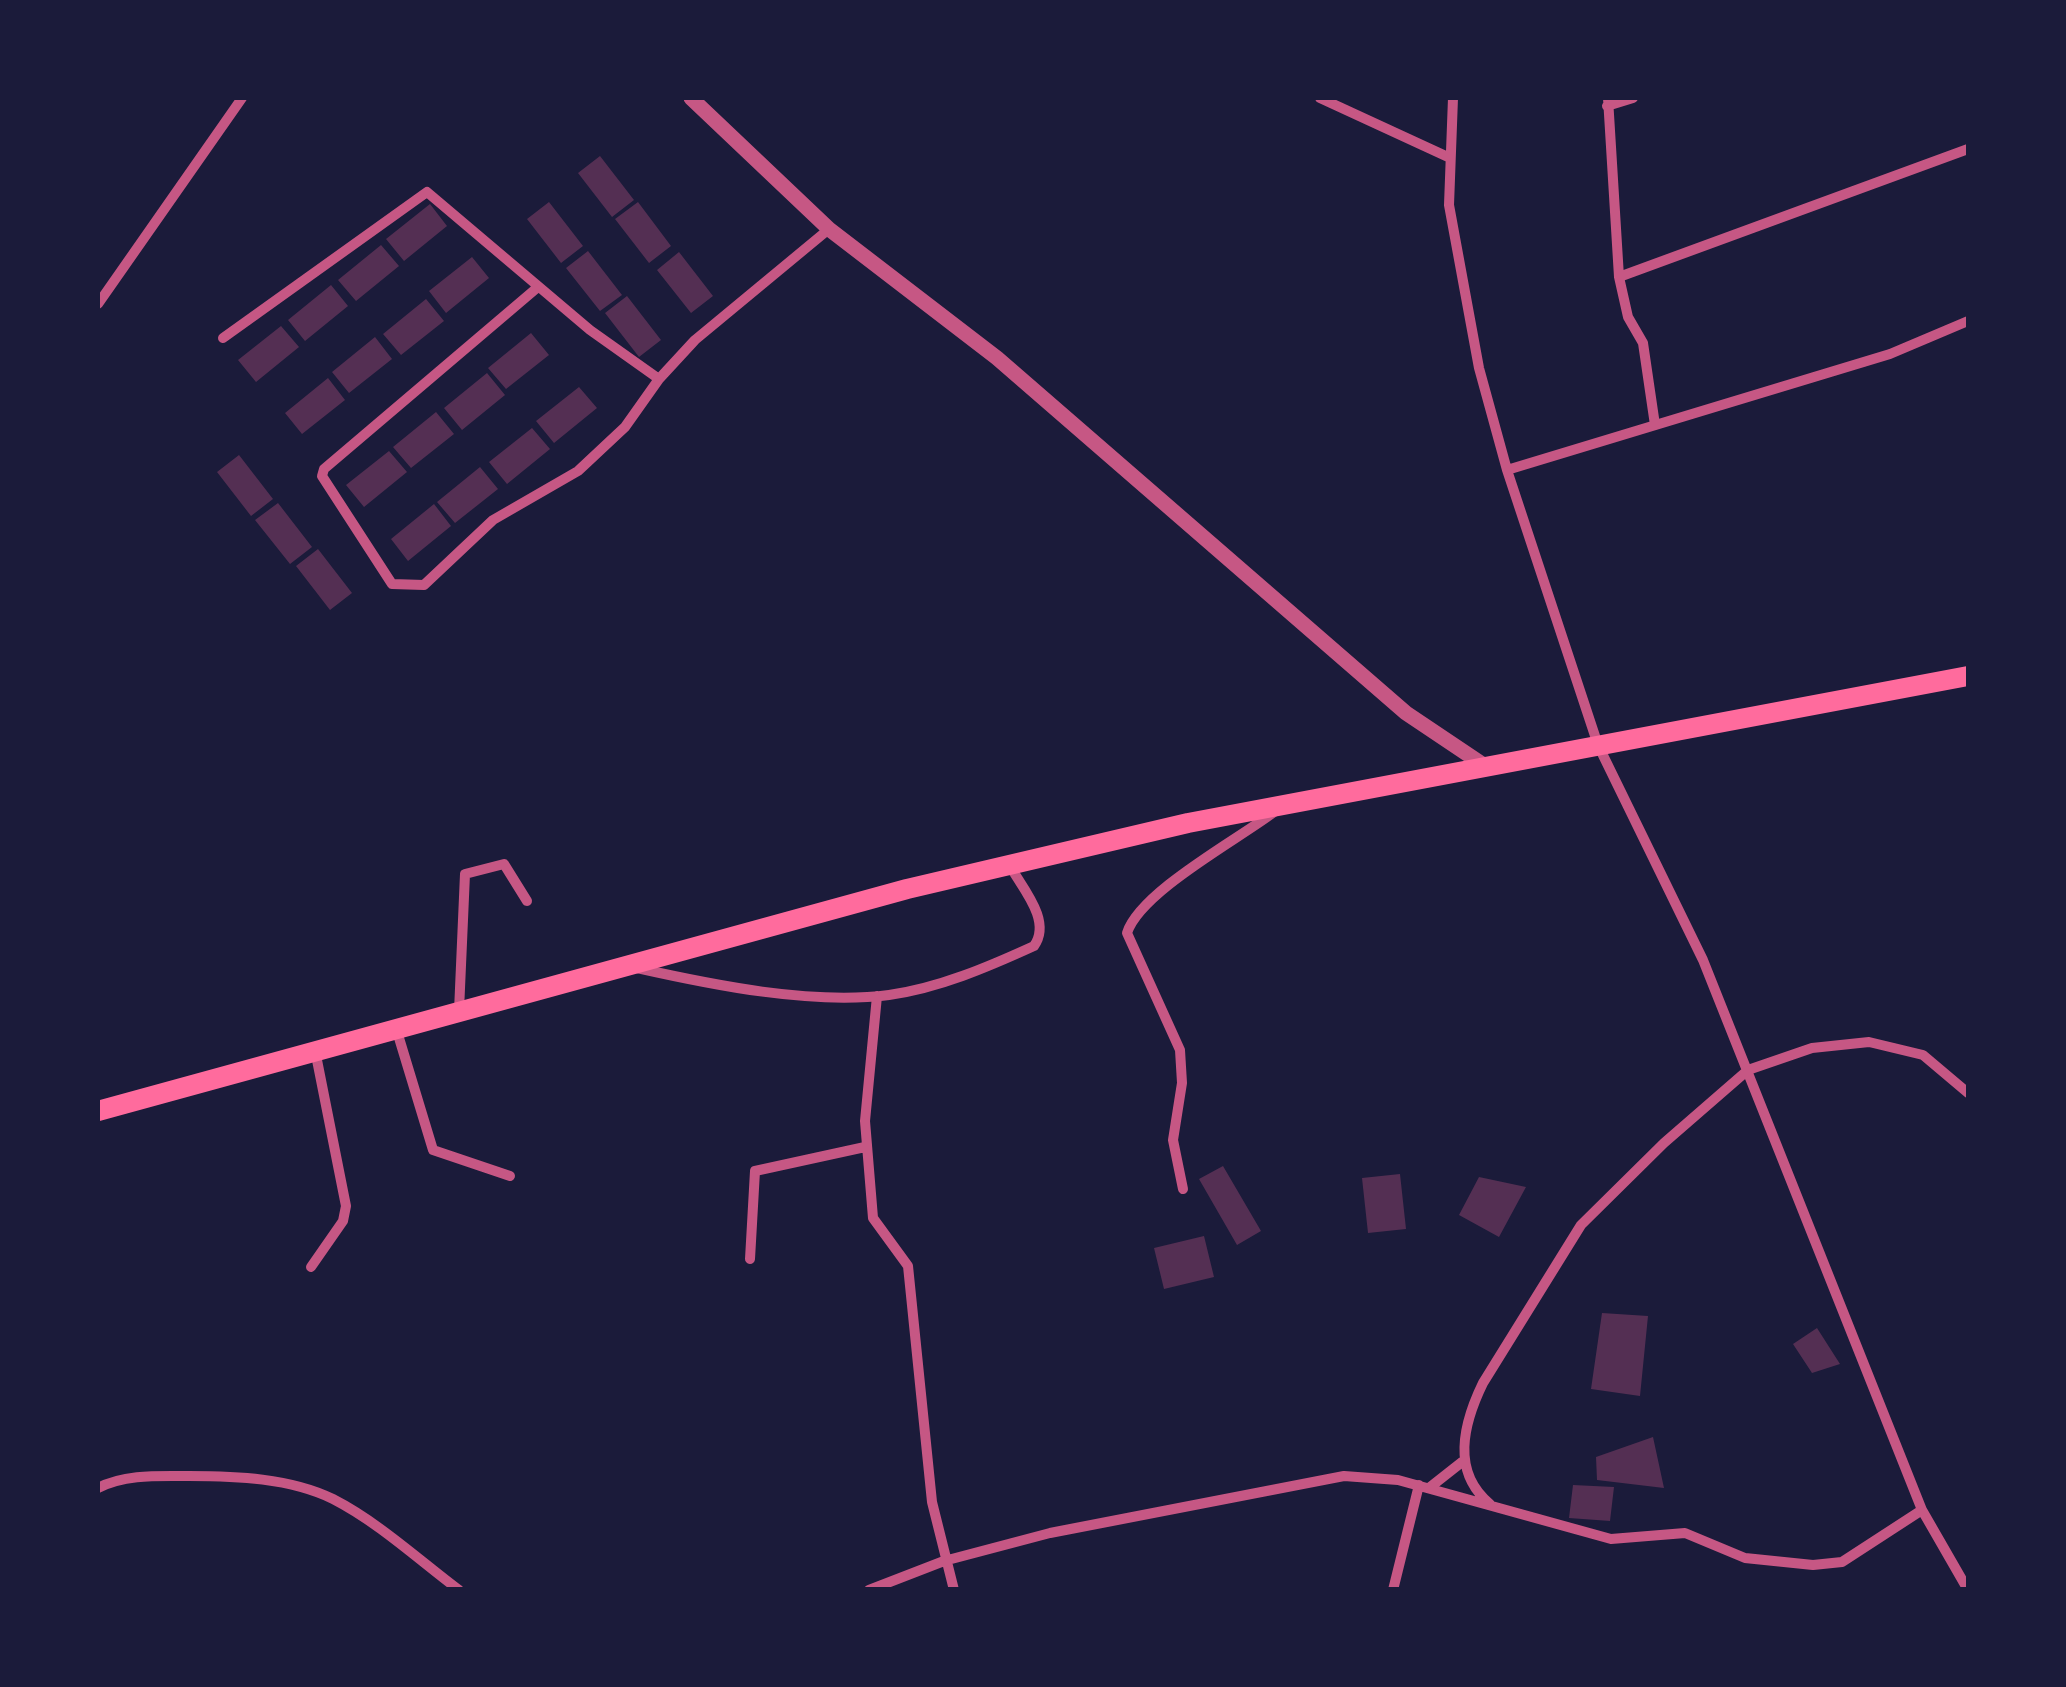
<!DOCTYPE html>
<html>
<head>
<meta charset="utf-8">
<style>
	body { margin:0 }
	#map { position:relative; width:2066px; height:1687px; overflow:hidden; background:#1b1b3a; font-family:"Sofia Sans Condensed",sans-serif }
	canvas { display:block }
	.frame { position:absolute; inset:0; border:100px solid #1b1b3a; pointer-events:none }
</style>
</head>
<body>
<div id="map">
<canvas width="2066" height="1687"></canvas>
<div class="frame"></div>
</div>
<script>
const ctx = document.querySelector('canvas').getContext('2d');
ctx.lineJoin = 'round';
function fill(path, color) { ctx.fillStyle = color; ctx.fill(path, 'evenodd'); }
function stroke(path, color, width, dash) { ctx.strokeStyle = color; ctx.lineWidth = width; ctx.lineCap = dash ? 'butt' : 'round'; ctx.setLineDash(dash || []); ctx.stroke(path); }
fill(new Path2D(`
	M 600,156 L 634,200 L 612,217 L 578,173 Z
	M 549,202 L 583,246 L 561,263 L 527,219 Z
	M 638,202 L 671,246 L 649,263 L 615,219 Z
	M 430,204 L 447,226 L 404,261 L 386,239 Z
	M 381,245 L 399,266 L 356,301 L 338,280 Z
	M 588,251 L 622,295 L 600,311 L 566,268 Z
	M 679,252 L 713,296 L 691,313 L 657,270 Z
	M 472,257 L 489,278 L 446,313 L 429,291 Z
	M 331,285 L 348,306 L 305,341 L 288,320 Z
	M 627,296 L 661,340 L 639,357 L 605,313 Z
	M 426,299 L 444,321 L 401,355 L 383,334 Z
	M 281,326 L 299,347 L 256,382 L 238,360 Z
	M 531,333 L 549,355 L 506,389 L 488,368 Z
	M 375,337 L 392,359 L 349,393 L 332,372 Z
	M 487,373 L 505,395 L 462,430 L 444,408 Z
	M 328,378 L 345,400 L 302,434 L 285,413 Z
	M 579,387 L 597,408 L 554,443 L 536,421 Z
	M 436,412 L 454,434 L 411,468 L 393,447 Z
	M 532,428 L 550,449 L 507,484 L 489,462 Z
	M 389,451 L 407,472 L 364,507 L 346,485 Z
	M 239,455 L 273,499 L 251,516 L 217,472 Z
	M 480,467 L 498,489 L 455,523 L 437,502 Z
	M 278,503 L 312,547 L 290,564 L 255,520 Z
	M 434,504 L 451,526 L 408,561 L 391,539 Z
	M 318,549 L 352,593 L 330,610 L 296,566 Z
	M 1223,1166 L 1261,1231 L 1237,1245 L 1199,1179 Z
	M 1400,1174 L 1406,1229 L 1368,1233 L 1362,1178 Z
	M 1479,1177 L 1526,1187 L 1499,1237 L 1459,1215 Z
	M 1204,1236 L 1214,1277 L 1164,1289 L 1154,1248 Z
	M 1602,1313 L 1648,1316 L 1640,1396 L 1591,1389 Z
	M 1817,1328 L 1840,1364 L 1812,1373 L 1793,1344 Z
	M 1653,1437 L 1664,1488 L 1597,1480 L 1596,1457 Z
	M 1573,1485 L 1614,1487 L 1610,1521 L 1569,1518 Z`), '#542f53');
stroke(new Path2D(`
	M 1320,98 L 1448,157
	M 1453,98 L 1449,205 L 1479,368 L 1507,470 L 1598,745 L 1703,960 L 1922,1510 L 1968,1590
	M 1608,98 L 1619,277 L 1628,317 L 1643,343 L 1655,425
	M 1607,106 L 1633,98
	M 1619,277 L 1968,149
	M 538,287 L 324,469 L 322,476 L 392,584 L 424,585 L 493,520 L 578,471 L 625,427 L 659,379 L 695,340 L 829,229
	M 98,304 L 242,98
	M 223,338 L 427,192 L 590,330 L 659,379
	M 1507,470 L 1890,354 L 1968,321
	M 637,968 C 713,985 811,1005 889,995 C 939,988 988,967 1034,946 C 1052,921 1023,889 1010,866
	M 877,996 L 865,1121 L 873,1218 L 908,1266 L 932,1502 L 954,1590
	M 459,1011 L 465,874 L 504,864 L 527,901
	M 396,1028 L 433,1150 L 510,1176
	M 1183,1189 L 1173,1140 L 1182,1083 L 1180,1050 L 1127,933 C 1140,892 1237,840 1274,812
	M 750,1259 L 755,1171 L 865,1147
	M 311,1267 L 343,1221 L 346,1206 L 315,1050
	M 98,1488 C 125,1474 158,1476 189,1476 C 236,1476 290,1478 333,1499 C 378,1522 419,1560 459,1590
	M 1429,1488 L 1462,1462
	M 1490,1504 C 1451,1472 1463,1424 1483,1383 L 1581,1225 L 1664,1143 L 1748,1070 L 1812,1048 L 1869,1042 L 1923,1055 L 1968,1093
	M 869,1590 L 944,1561 L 1050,1533 L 1344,1476 L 1398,1480 L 1611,1539 L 1685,1533 L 1745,1558 L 1813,1565 L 1842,1562 L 1922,1510
	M 1393,1590 L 1419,1485`), '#c65784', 10);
stroke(new Path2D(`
	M 691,98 L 829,229 L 997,358 L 1406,713 L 1485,766`), '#c65784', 15);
stroke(new Path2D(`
	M 98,1111 L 907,889 L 1188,823 L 1968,676`), '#ff6b9d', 20);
</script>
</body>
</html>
